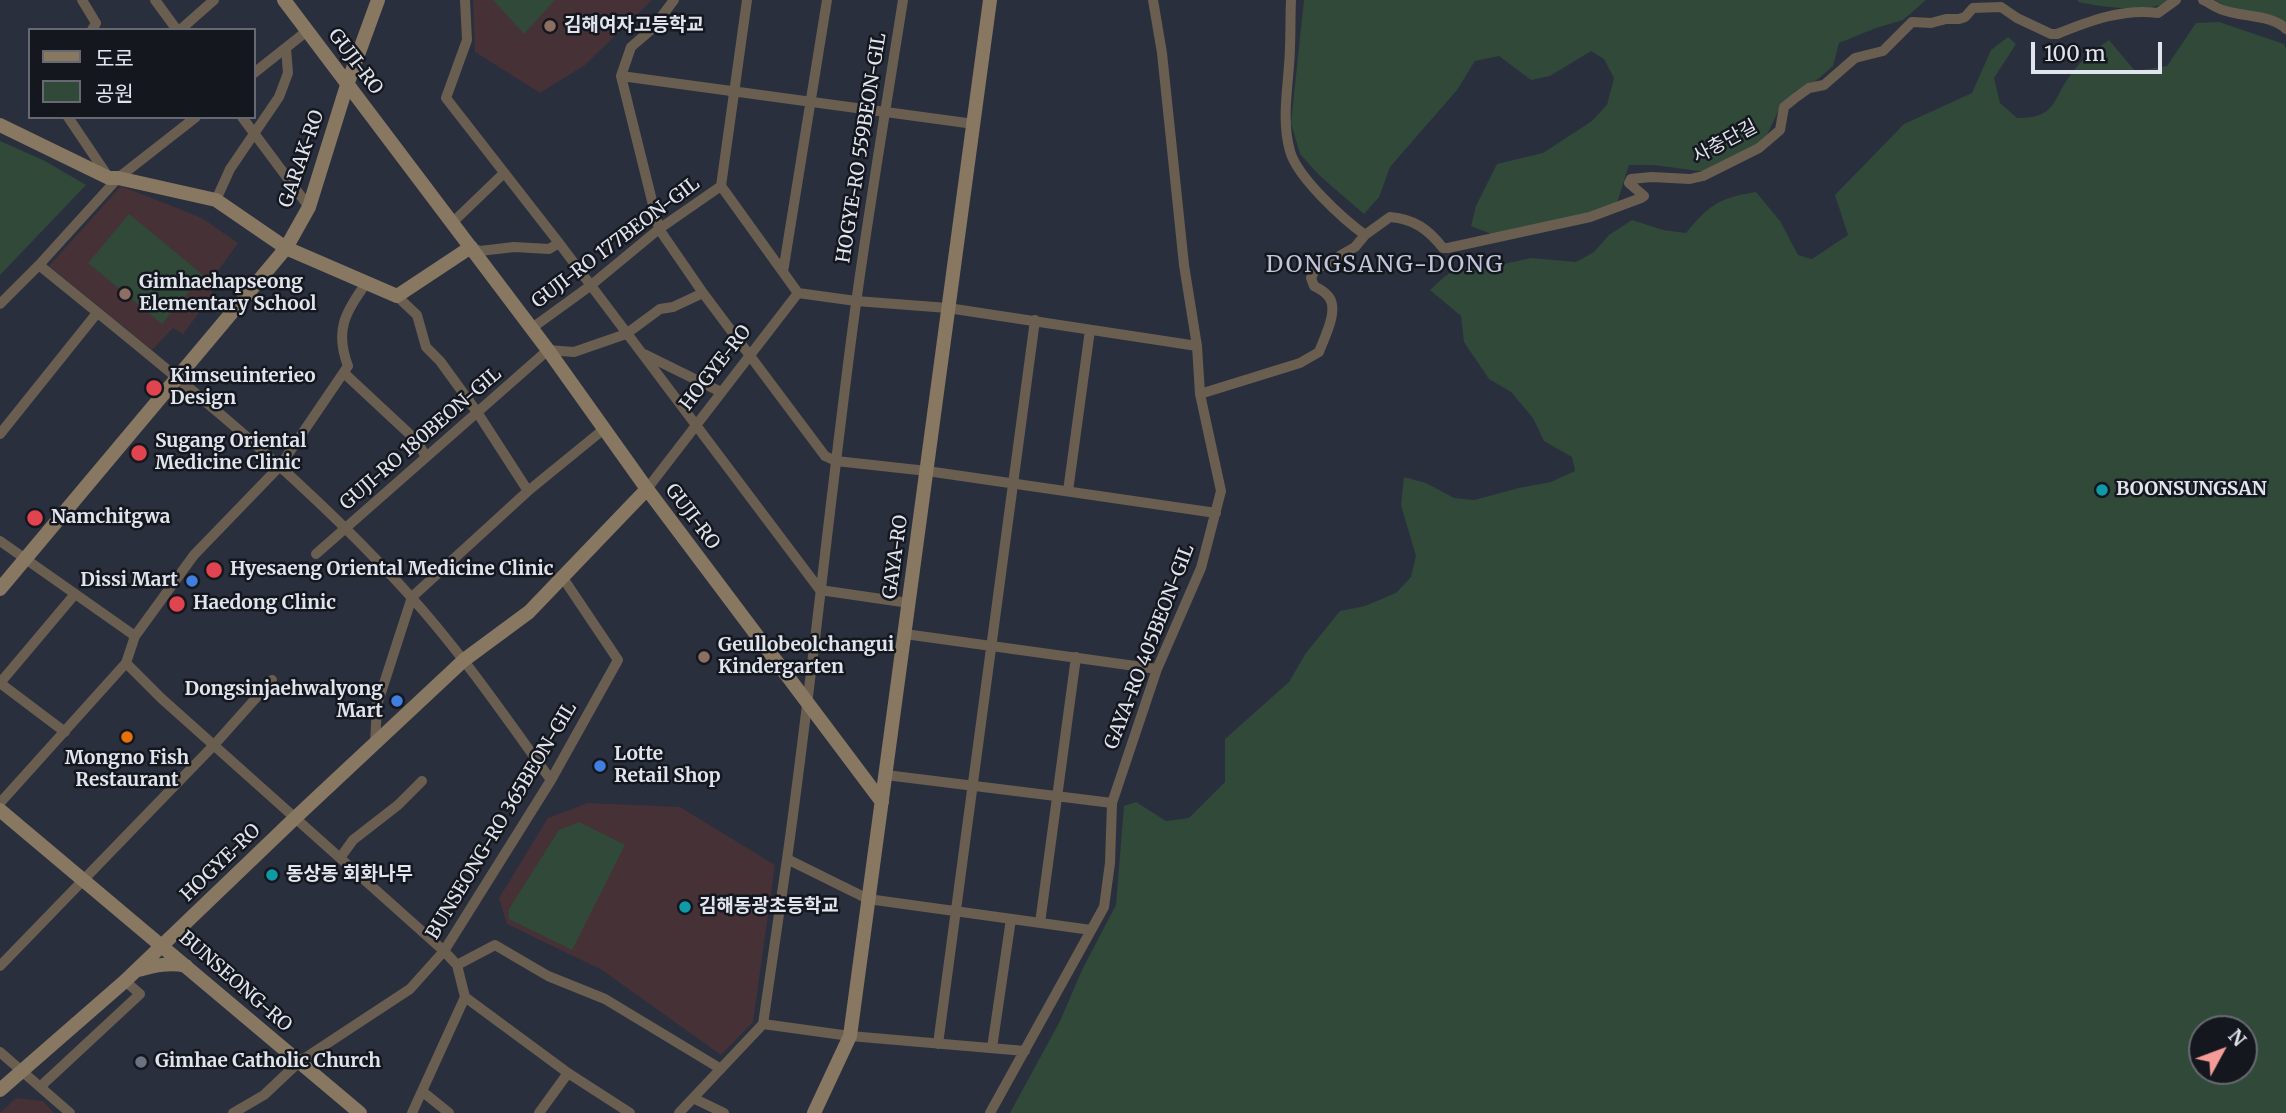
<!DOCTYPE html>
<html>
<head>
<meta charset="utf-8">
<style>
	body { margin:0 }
	#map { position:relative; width:2286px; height:1113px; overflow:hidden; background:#2a2f3e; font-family:Merriweather,"Noto Sans KR",serif }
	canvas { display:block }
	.legend { position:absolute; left:28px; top:28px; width:228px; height:91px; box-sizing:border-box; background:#15171e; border:2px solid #666971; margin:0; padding:9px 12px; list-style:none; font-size:21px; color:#e0e4ed }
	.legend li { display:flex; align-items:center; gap:14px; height:35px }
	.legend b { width:35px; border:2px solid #666971 }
	.north { position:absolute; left:2188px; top:1015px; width:70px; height:70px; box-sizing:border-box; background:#15171e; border:2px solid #666971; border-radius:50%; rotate:49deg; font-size:19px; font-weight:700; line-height:28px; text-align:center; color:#e0e4ed }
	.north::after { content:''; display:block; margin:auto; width:24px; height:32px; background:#f59b98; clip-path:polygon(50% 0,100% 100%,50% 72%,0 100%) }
	.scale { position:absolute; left:2031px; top:42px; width:131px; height:32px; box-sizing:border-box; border:4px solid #e0e4ed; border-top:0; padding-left:9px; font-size:21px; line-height:24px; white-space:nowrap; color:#e0e4ed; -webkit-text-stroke:5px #15171e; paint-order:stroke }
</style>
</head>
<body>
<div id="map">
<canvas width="2286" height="1113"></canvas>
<ul class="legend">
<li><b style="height:9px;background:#887761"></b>도로</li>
<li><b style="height:19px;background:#304939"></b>공원</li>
</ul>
<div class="north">N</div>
<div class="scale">100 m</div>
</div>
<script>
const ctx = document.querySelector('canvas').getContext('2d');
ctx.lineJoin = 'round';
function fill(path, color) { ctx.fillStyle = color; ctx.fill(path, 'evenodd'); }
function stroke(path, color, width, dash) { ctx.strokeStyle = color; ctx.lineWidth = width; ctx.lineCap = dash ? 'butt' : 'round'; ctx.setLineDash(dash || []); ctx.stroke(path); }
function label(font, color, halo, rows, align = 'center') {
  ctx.font = font + ' Merriweather,"Noto Sans KR",serif'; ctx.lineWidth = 5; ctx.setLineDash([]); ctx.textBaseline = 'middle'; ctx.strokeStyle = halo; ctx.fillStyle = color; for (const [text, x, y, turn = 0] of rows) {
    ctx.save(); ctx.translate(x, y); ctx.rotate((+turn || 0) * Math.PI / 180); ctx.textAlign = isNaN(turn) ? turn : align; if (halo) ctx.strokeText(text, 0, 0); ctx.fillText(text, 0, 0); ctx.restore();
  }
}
fill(new Path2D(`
	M 473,0 L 652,0 L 585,65 L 540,93 L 475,52 Z
	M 121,186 L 202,218 L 238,243 L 207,286 L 213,294 L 183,334 L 173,328 L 152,350 L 49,266 Z
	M 588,803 L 680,807 L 775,865 L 753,1022 L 721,1055 L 602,970 L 507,924 L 499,898 L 548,818 Z
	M 16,1098 L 43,1101 L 54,1113 L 0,1113 Z`), '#453136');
fill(new Path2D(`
	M 493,0 L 555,0 L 524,34 Z
	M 1304,0 L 1926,0 L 1903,20 L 1876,28 L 1839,43 L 1833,66 L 1812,84 L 1795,91 L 1782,103 L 1765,139 L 1713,173 L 1654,165 L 1629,165 L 1616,206 L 1586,216 L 1494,235 L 1471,226 L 1476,206 L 1497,164 L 1543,153 L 1592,121 L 1607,105 L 1614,78 L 1604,59 L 1591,51 L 1550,76 L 1531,80 L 1499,56 L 1475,61 L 1457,90 L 1390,167 L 1379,197 L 1364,214 L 1320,176 L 1300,154 L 1291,123 Z
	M 2078,0 L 2171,0 C 2150,14 2103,7 2078,2 Z
	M 2215,0 L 2286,0 L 2286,33 L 2216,1 Z
	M 2219,22 L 2284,44 L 2286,49 L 2286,1113 L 1010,1113 L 1060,1021 L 1082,970 L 1116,905 L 1124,806 L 1136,802 L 1166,821 L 1189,818 L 1225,782 L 1225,739 L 1289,682 L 1306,653 L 1340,611 L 1365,606 L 1396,593 L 1411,577 L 1416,556 L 1401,505 L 1404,477 L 1426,483 L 1454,498 L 1474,500 L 1519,488 L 1551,482 L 1575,471 L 1572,457 L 1544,441 L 1533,418 L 1511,392 L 1489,379 L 1464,342 L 1461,316 L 1430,290 L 1444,277 L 1471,260 L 1495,266 L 1531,258 L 1576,262 L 1594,252 L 1609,235 L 1632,220 L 1663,230 L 1686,233 C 1709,205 1719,198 1756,192 L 1780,221 L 1798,255 L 1812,259 L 1848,235 L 1835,195 L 1904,124 L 1972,93 L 1991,50 L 2008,37 L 2016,44 L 1994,78 L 2000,103 L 2017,118 C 2058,118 2051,100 2072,73 C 2082,59 2094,50 2109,40 L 2135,71 L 2167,66 L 2196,23 ZM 2202,1029 L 2244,1029 L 2244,1071 L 2202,1071 Z
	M 0,141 L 45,161 L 86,185 L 0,275 Z
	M 129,214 L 203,275 L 162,324 L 88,263 Z
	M 579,822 L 625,845 L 572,950 L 509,919 L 509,909 L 559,830 Z`), '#304939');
stroke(new Path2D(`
	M 82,0 L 96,23 L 92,30
	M 155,0 L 177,30
	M 465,0 L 467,40 L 446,98 L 559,243 L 820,590 L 909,603
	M 674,0 L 652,29 L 631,47 L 621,76 L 659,229 L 703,293 L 825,456 L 836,461 L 927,471 L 1216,513
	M 747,0 L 721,186 L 798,293
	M 903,0 C 887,101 870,202 856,303 C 831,488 813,674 787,859 L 868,899 L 1091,930
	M 2203,0 C 2210,3 2216,8 2223,10 C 2242,17 2274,15 2286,29
	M 180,30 L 214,0
	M 254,73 L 307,31
	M 621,76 L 974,124
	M 68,117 L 107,175
	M 242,117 L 309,207
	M 216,200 L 230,169 L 279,97 L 288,73 L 286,48
	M 452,223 L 504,173
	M 1365,235 L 1390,217 C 1414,219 1428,229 1443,248 L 1448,248 L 1590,217 L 1641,198 L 1644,196 L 1629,183 L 1631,179 L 1652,177 L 1690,179 L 1703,176 L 1759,148 L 1780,130 L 1784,107 L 1795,98 L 1809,88 L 1824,85 L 1855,58 L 1883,51 L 1912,22 L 1931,23 L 1946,19 L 1959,19 L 1965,17 L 1973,8 L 2001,7 L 2017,18 L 2051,34 L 2057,34 C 2089,21 2123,8 2158,13 L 2176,0
	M 471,247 L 480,251 L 514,247 L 549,249 L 559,243
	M 39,265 C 168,370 301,474 412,598 C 463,655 506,718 551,780
	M 783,272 L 827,0
	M 397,296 L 417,315 L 426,347 L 440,361 L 477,412 L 528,491
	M 0,304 L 39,265 L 118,178 L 196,117
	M 532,328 L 590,286 L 659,229 L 721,186
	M 644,354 L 721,392
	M 344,373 L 417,441 L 426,457
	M 1200,394 L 1300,363 L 1319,352 C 1324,338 1340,309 1328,296 C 1325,292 1318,288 1314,286 L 1311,278 L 1315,270 L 1355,247 L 1365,235 C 1343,219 1297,177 1290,151 C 1282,123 1287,94 1289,65 C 1291,44 1290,22 1291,0
	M 0,434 L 97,313
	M 647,489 L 798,293 L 856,301 L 948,308 L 1197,346
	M 1068,491 L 1090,330
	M 0,541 L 135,636
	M 316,554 L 548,350 L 574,352 L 626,334 L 660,309 L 673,307 L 703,293
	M 905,634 L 1157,669
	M 126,663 L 161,698 L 444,951 L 457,965 L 465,997 L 568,1073 L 630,1113
	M 65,732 L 0,683 L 75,594
	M 375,744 L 377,705 L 412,597 L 528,491 L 604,429
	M 886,775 L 1112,803
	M 0,803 L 126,663 L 135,636 L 194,555 L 280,466 L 348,366 C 334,329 346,312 367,282
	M 340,858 L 353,840 L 398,805 L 422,781
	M 1040,923 L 1076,657
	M 457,965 L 495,945 L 548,976 L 605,999 L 721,1069
	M 0,966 L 215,744 L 272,680
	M 763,1024 L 787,859
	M 938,1044 L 1035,320
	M 992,1048 L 1011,919
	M 0,1052 L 70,1113
	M 41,1086 L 140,994 L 125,981
	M 423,1092 L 449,1113
	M 693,1098 L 724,1113
	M 233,1113 L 264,1095 L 299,1062 L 410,989 L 444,951 L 551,780 L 618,660 L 563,578
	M 412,1113 L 465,997
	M 539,1113 L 568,1073
	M 679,1113 L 763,1024 L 850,1036 L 1025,1051
	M 990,1113 L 1104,907 L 1110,863 L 1112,803 L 1157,669 L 1201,568 L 1221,491 L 1200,394 L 1197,346 L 1184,265 L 1162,53 L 1153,0`), '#695e50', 10);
stroke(new Path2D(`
	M 284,0 L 548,350 L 647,489 L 882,802
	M 0,125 L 109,178 L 118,178 L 216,200 L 286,248 L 397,296 L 471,247
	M 0,589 L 286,248 L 309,207 L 347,85 L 378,0
	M 0,810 L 360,1113
	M 138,970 C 154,966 169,962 186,966
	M 0,1090 L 125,981 L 295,818 L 464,660 L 529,612 L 647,489
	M 814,1113 L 850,1036 L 990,0`), '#887761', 14);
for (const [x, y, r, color] of [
	[550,26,7,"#8d6e63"],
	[125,294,7,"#8d6e63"],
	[154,388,9,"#e0444e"],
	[139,453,9,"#e0444e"],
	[2102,490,7,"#0f9aa8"],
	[35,518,9,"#e0444e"],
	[214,570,9,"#e0444e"],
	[192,581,7,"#3f7fe0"],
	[177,604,9,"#e0444e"],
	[704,657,7,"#8d6e63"],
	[397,701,7,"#3f7fe0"],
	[127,737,7,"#e8710a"],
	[600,766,7,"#3f7fe0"],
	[272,875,7,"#0f9aa8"],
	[685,907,7,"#0f9aa8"],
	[141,1062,7,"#6b7280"]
]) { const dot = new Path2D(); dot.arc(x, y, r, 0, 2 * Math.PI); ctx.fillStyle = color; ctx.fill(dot); stroke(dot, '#15171e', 2.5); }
label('bold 19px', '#e0e4ed', '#15171e', [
	["김해여자고등학교",564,26],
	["Gimhaehapseong",139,283],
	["Elementary School",139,305],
	["Kimseuinterieo",170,377],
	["Design",170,399],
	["Sugang Oriental",155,442],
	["Medicine Clinic",155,464],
	["BOONSUNGSAN",2116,490],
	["Namchitgwa",51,518],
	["Hyesaeng Oriental Medicine Clinic",230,570],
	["Dissi Mart",178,581,"right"],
	["Haedong Clinic",193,604],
	["Geullobeolchangui",718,646],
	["Kindergarten",718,668],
	["Dongsinjaehwalyong",383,690,"right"],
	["Mart",383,712,"right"],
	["Lotte",614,755],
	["Retail Shop",614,777],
	["Mongno Fish",127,759,"center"],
	["Restaurant",127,781,"center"],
	["동상동 회화나무",286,875],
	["김해동광초등학교",699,907],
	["Gimhae Catholic Church",155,1062]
], 'left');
label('19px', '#e0e4ed', '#15171e', [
	["GUJI-RO",355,62,53],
	["사충단길",1725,142,-28],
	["HOGYE-RO 559BEON-GIL",862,148,-81],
	["GARAK-RO",302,159,-71],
	["GUJI-RO 177BEON-GIL",616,243,-37],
	["HOGYE-RO",716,368,-52],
	["GUJI-RO 180BEON-GIL",421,439,-41],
	["GUJI-RO",692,517,53],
	["GAYA-RO",896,557,-82],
	["GAYA-RO 405BEON-GIL",1150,647,-69],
	["BUNSEONG-RO 365BEON-GIL",502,821,-59],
	["HOGYE-RO",221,863,-44],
	["BUNSEONG-RO",235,982,41]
]);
ctx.letterSpacing = '2px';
label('23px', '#c0c6da', '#15171e', [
	["DONGSANG-DONG",1385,265]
]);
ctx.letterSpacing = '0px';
</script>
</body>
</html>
